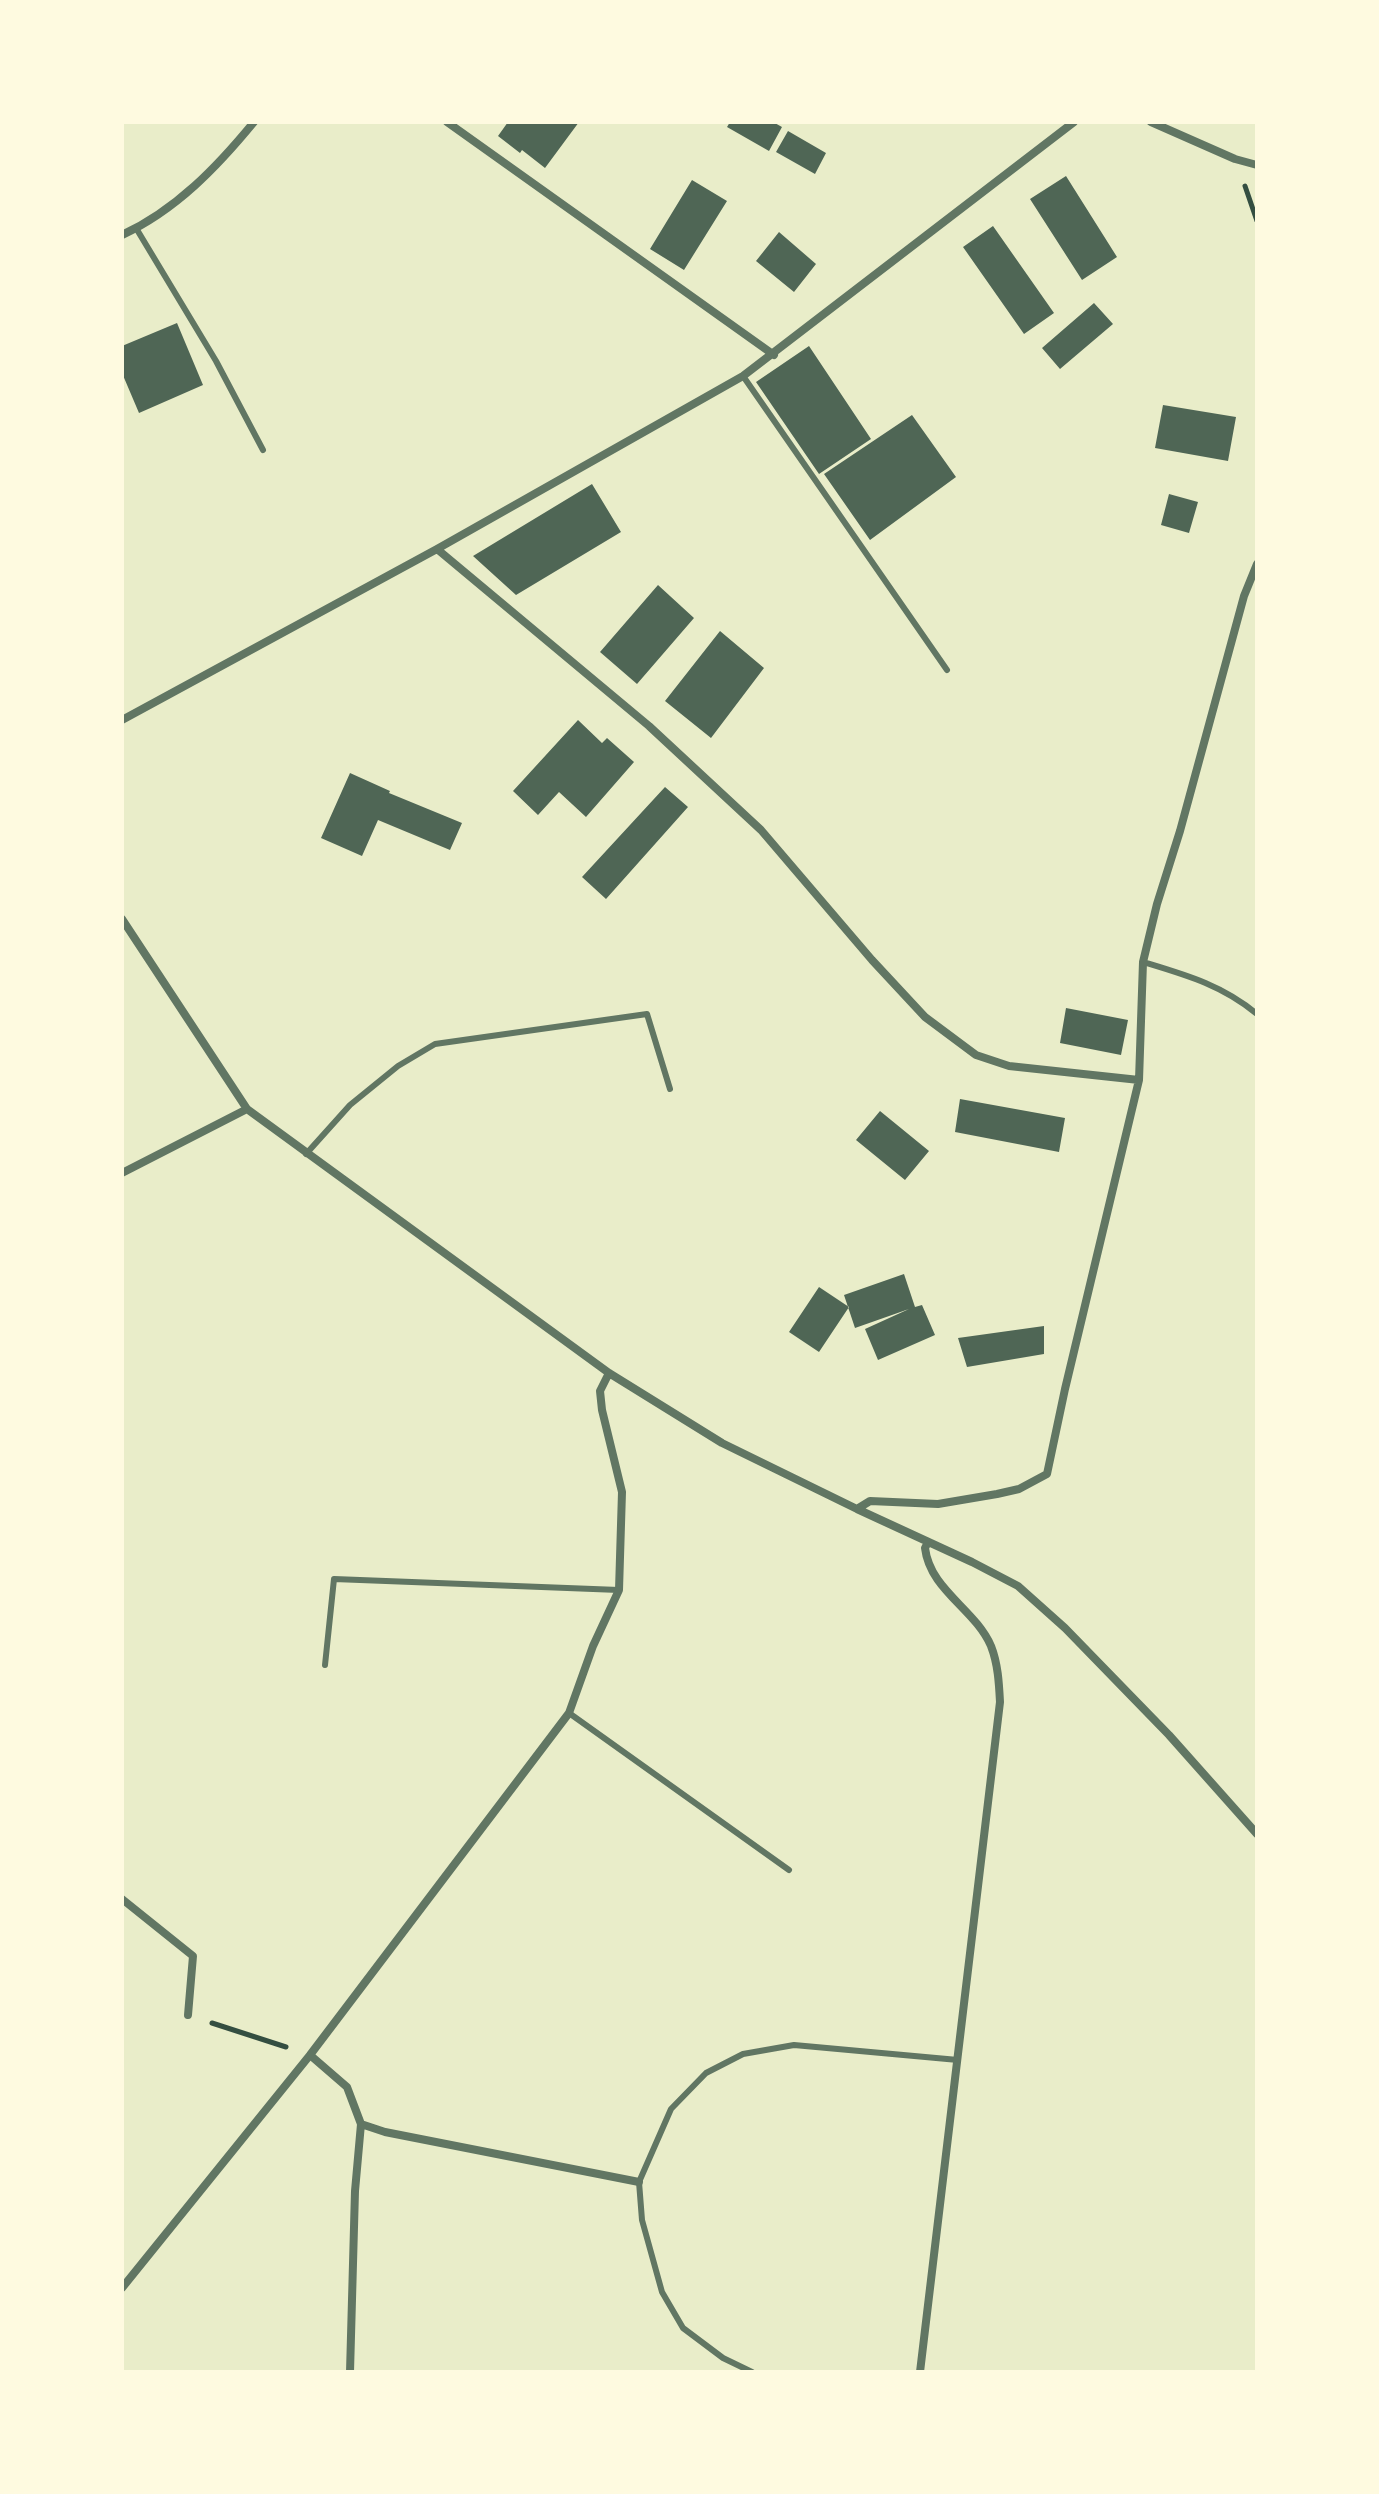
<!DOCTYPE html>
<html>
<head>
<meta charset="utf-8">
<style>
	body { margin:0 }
	#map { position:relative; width:1379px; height:2494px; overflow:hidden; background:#e9edc9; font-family:Karla,sans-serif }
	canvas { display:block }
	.frame { position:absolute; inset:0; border:124px solid #fefae0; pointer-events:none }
</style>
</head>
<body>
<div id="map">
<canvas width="1379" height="2494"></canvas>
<div class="frame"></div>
</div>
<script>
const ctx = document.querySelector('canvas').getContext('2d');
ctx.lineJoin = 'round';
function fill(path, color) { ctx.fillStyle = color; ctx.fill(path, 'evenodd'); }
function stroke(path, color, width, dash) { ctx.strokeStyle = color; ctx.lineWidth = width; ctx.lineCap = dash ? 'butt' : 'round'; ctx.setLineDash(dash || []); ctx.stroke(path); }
fill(new Path2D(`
	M 508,122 L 579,122 L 545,168 L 522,150 L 520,153 L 498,136 Z
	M 730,122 L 773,122 L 782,127 L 769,151 L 727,127 Z
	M 788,131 L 826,153 L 815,174 L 776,152 Z
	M 1066,176 L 1117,257 L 1082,280 L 1030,199 Z
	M 692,180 L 727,201 L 684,270 L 650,249 Z
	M 993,226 L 1054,313 L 1024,334 L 963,247 Z
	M 779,232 L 816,264 L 794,292 L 756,261 Z
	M 1094,303 L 1113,324 L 1060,369 L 1042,348 Z
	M 177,323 L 203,385 L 139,413 L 122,373 L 122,346 Z
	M 809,346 L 871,439 L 819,474 L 756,382 Z
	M 1163,405 L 1236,417 L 1228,461 L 1155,448 Z
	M 912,415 L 956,477 L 870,540 L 824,474 Z
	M 592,484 L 621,532 L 516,595 L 473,556 Z
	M 1169,494 L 1198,502 L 1189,533 L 1161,525 Z
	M 658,585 L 694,618 L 637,684 L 600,652 Z
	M 720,631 L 764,668 L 711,738 L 665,701 Z
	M 578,720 L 602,743 L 607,738 L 634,762 L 586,817 L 559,792 L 538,815 L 513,791 Z
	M 350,773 L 390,791 L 389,793 L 462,823 L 450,850 L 378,820 L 362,856 L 321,838 Z
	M 665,787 L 688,807 L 606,899 L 582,877 Z
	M 1066,1008 L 1128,1020 L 1121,1055 L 1060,1043 Z
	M 960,1099 L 1065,1118 L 1059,1152 L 955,1132 Z
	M 880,1111 L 929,1151 L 905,1180 L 856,1140 Z
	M 904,1274 L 915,1307 L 922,1305 L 935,1335 L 878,1360 L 865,1329 L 909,1309 L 855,1328 L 844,1295 Z
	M 819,1287 L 849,1307 L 819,1352 L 789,1332 Z
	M 1044,1326 L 1044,1354 L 967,1367 L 958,1338 Z`), '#4f6655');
stroke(new Path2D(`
	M 1245,186 L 1257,221
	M 212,2023 L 286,2047`), '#344e41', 5);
stroke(new Path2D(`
	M 136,228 L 216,361 L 263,450
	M 743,376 L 947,670
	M 1143,962 C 1186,975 1222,985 1257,1014
	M 306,1154 L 350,1105 L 398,1066 L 435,1044 L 647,1014 L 670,1089
	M 325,1665 L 334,1579 L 619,1590
	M 569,1713 L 789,1870
	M 752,2372 L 723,2358 L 683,2328 L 662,2292 L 642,2220 L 639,2182 L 671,2109 L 706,2073 L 743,2054 L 794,2045 L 958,2060`), '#617663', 6);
stroke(new Path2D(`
	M 447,122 L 774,355
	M 1151,122 L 1235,159 L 1257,165
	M 122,235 C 176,210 217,167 254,122
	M 437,549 L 649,726 L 761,830 L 872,960 L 925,1017 L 976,1055 L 1009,1066 L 1139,1080
	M 122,720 L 437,549 L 743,376 L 1074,122
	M 122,919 L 247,1109 L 609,1373 L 722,1443 L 857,1509 L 972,1562 L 1018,1586 L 1065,1628 L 1169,1735 L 1257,1834
	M 122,1173 L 247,1109
	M 857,1509 L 870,1501 L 938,1504 L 997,1494 L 1019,1489 L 1047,1474 L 1065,1389 L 1139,1080 L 1143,962 L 1157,904 L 1180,831 L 1244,596 L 1257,564
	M 122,1899 L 193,1956 L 188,2015
	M 310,2055 L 347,2087 L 361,2124 L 355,2191 L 350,2372
	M 361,2124 L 385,2132 L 639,2182
	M 122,2288 L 310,2055 L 569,1713 L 593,1646 L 619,1590 L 622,1492 L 602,1410 L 600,1391 L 609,1373
	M 920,2372 L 1000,1702 C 999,1683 998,1664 991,1646 C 975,1609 930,1590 925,1548 L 928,1542`), '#617663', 8);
</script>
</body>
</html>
